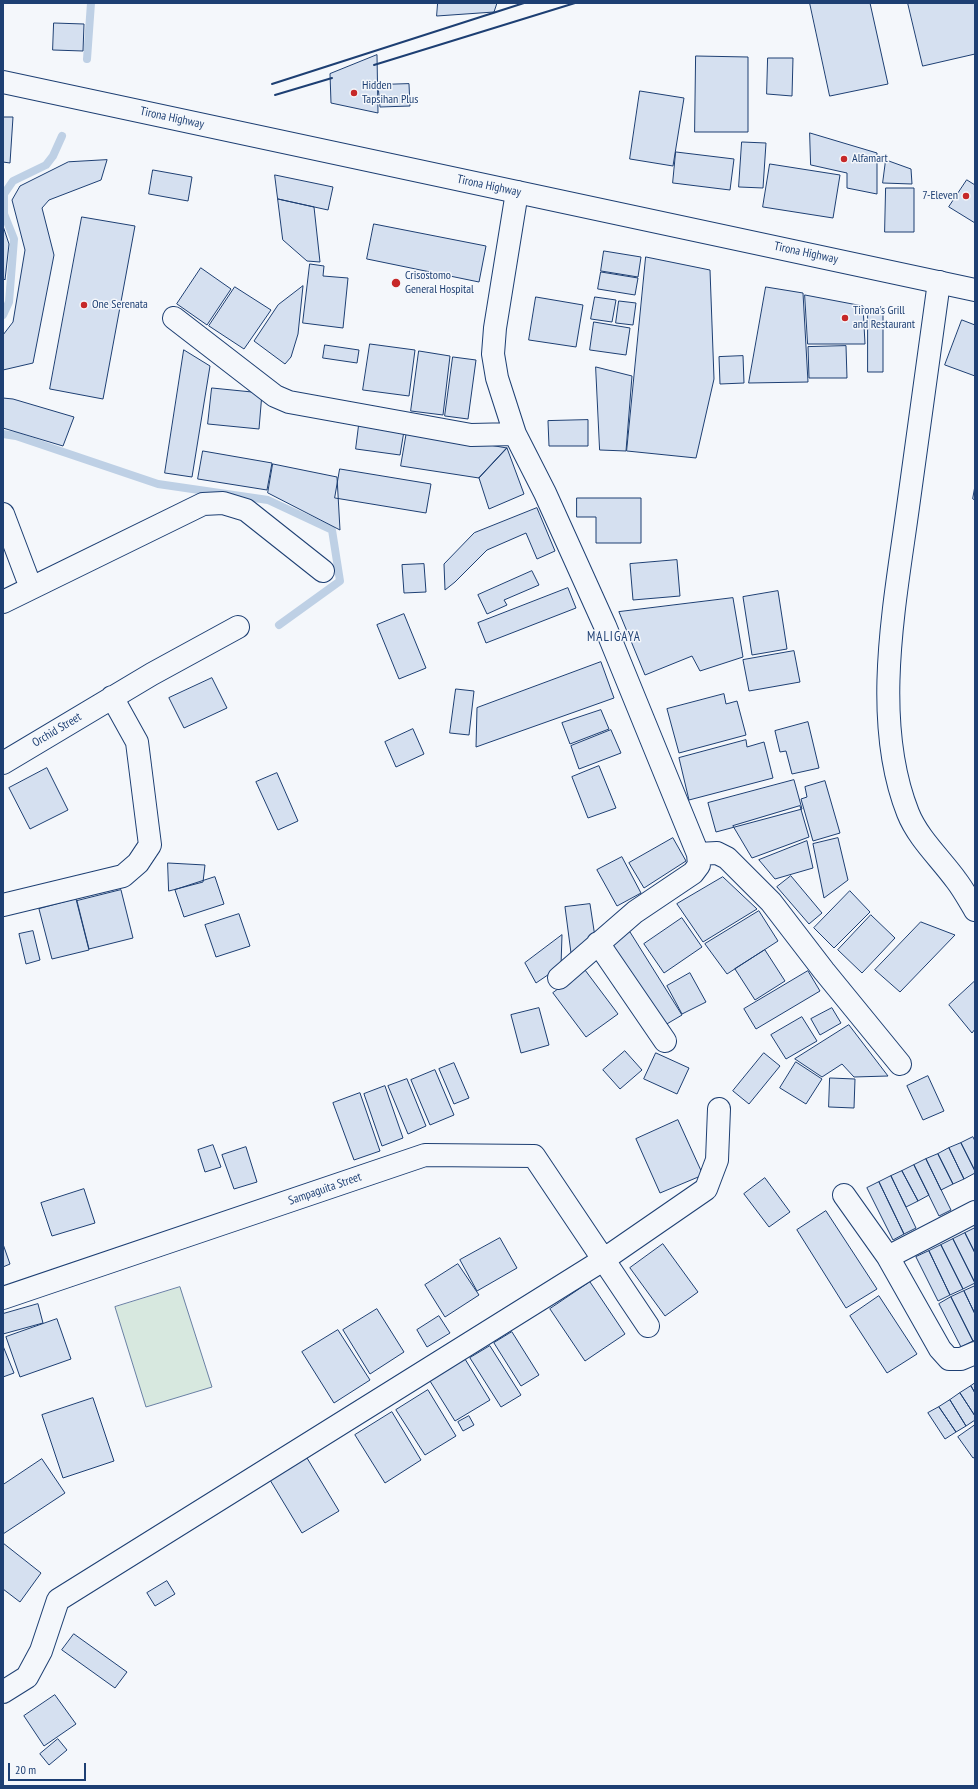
<!DOCTYPE html>
<html>
<head>
<meta charset="utf-8">
<style>
	body { margin:0 }
	#map { position:relative; width:978px; height:1789px; overflow:hidden; background:#f4f7fb; font-family:"PT Sans Narrow",sans-serif }
	canvas { display:block }
	.frame { position:absolute; inset:0; border:4px solid #1d3f73; pointer-events:none }
	.scale { position:absolute; left:8px; top:1763px; width:78px; height:18px; box-sizing:border-box; border:2px solid #1d3f73; border-top:0; padding-left:5px; font-size:12px; line-height:14px; white-space:nowrap; color:#1d3f73; -webkit-text-stroke:3px #f4f7fb; paint-order:stroke }
</style>
</head>
<body>
<div id="map">
<canvas width="978" height="1789"></canvas>
<div class="frame"></div>
<div class="scale">20 m</div>
</div>
<script>
const ctx = document.querySelector('canvas').getContext('2d');
ctx.lineJoin = 'round';
function fill(path, color) { ctx.fillStyle = color; ctx.fill(path, 'evenodd'); }
function stroke(path, color, width, dash) { ctx.strokeStyle = color; ctx.lineWidth = width; ctx.lineCap = dash ? 'butt' : 'round'; ctx.setLineDash(dash || []); ctx.stroke(path); }
function label(font, color, halo, rows, align = 'center') {
  ctx.font = font + ' "PT Sans Narrow",sans-serif'; ctx.lineWidth = 3; ctx.setLineDash([]); ctx.textBaseline = 'middle'; ctx.strokeStyle = halo; ctx.fillStyle = color; for (const [text, x, y, turn = 0] of rows) {
    ctx.save(); ctx.translate(x, y); ctx.rotate((+turn || 0) * Math.PI / 180); ctx.textAlign = isNaN(turn) ? turn : align; if (halo) ctx.strokeText(text, 0, 0); ctx.fillText(text, 0, 0); ctx.restore();
  }
}
const green = new Path2D(`
	M 180,1287 L 212,1387 L 146,1407 L 115,1307 Z`);
fill(green, '#d7e8df');
stroke(green, '#687fa3', 1);
stroke(new Path2D(`
	M 87,59 L 91,3
	M 3,315 L 9,302 L 14,239 L 4,214 L 4,194 L 13,181 L 46,165 L 53,156 L 62,136
	M 3,434 L 16,436 L 158,484 L 268,500 L 332,530 L 340,581 L 279,625`), '#bed0e5', 8);
const building = new Path2D(`
	M 438,3 L 497,3 L 494,12 L 437,16 Z
	M 810,3 L 870,3 L 888,84 L 830,96 Z
	M 908,3 L 975,3 L 975,54 L 923,66 Z
	M 54,23 L 84,24 L 83,51 L 53,50 Z
	M 377,55 L 378,113 L 331,103 L 330,74 Z
	M 696,56 L 748,57 L 748,132 L 695,132 Z
	M 768,58 L 793,58 L 792,96 L 767,94 Z
	M 409,84 L 410,106 L 380,107 L 378,85 Z
	M 640,91 L 684,98 L 673,166 L 630,159 Z
	M 3,117 L 13,117 L 10,163 L 3,162 Z
	M 810,133 L 877,153 L 877,194 L 847,188 L 847,173 L 811,165 Z
	M 742,142 L 766,143 L 763,188 L 739,187 Z
	M 676,152 L 734,159 L 730,190 L 673,183 Z
	M 107,160 L 101,180 L 49,200 L 42,208 L 54,255 L 33,363 L 3,370 L 3,335 L 13,322 L 25,250 L 12,200 L 20,186 L 68,162 Z
	M 886,160 L 911,169 L 912,184 L 883,183 Z
	M 770,164 L 840,175 L 833,218 L 763,207 Z
	M 153,170 L 192,177 L 188,201 L 149,194 Z
	M 275,175 L 333,187 L 328,210 L 278,199 Z
	M 967,180 L 975,185 L 975,223 L 949,207 Z
	M 886,188 L 914,188 L 914,232 L 885,232 Z
	M 278,199 L 314,207 L 320,262 L 307,261 L 283,240 Z
	M 82,217 L 135,226 L 103,399 L 50,389 Z
	M 374,224 L 486,246 L 479,282 L 367,259 Z
	M 3,226 L 9,244 L 5,280 L 3,278 Z
	M 604,251 L 641,257 L 638,277 L 601,271 Z
	M 646,257 L 710,270 L 714,379 L 696,458 L 627,451 Z
	M 310,264 L 324,266 L 323,276 L 348,278 L 343,328 L 303,323 Z
	M 201,268 L 231,289 L 207,325 L 177,304 Z
	M 601,272 L 638,278 L 635,295 L 598,289 Z
	M 303,286 L 298,334 L 291,357 L 285,364 L 254,341 L 278,305 Z
	M 235,287 L 271,310 L 244,349 L 209,326 Z
	M 766,287 L 803,293 L 808,382 L 749,383 Z
	M 805,295 L 863,306 L 865,344 L 808,344 Z
	M 536,297 L 583,305 L 576,347 L 529,340 Z
	M 595,297 L 616,300 L 612,322 L 591,319 Z
	M 619,301 L 636,303 L 633,325 L 616,323 Z
	M 868,309 L 883,309 L 883,372 L 868,372 Z
	M 962,320 L 975,325 L 975,376 L 945,365 Z
	M 594,322 L 630,328 L 626,355 L 590,350 Z
	M 370,344 L 415,350 L 409,396 L 363,390 Z
	M 325,345 L 359,350 L 357,363 L 323,358 Z
	M 846,346 L 847,378 L 809,378 L 808,347 Z
	M 184,350 L 210,366 L 192,477 L 165,473 Z
	M 419,351 L 450,356 L 443,415 L 411,411 Z
	M 743,356 L 744,383 L 720,384 L 719,357 Z
	M 453,357 L 476,360 L 468,419 L 445,416 Z
	M 596,367 L 632,376 L 626,451 L 600,450 Z
	M 212,388 L 262,393 L 259,429 L 208,424 Z
	M 3,398 L 13,399 L 74,417 L 63,446 L 3,428 Z
	M 588,420 L 588,446 L 549,446 L 548,421 Z
	M 359,425 L 404,431 L 400,455 L 356,449 Z
	M 407,431 L 507,448 L 479,478 L 401,466 Z
	M 507,448 L 524,494 L 489,509 L 479,478 Z
	M 203,451 L 272,463 L 267,490 L 198,479 Z
	M 273,464 L 337,477 L 340,530 L 268,493 Z
	M 340,469 L 431,484 L 426,513 L 335,498 Z
	M 975,486 L 975,500 L 973,499 Z
	M 577,498 L 641,498 L 641,543 L 596,543 L 596,517 L 577,517 Z
	M 537,508 L 555,551 L 537,559 L 526,533 L 487,550 L 455,582 L 445,590 L 444,564 L 474,533 Z
	M 677,560 L 680,596 L 633,600 L 630,564 Z
	M 424,564 L 426,592 L 404,593 L 402,565 Z
	M 532,571 L 539,585 L 504,600 L 507,605 L 487,614 L 478,595 Z
	M 568,588 L 576,608 L 486,643 L 478,623 Z
	M 778,591 L 787,649 L 752,655 L 743,597 Z
	M 733,598 L 743,657 L 700,671 L 692,656 L 645,675 L 619,612 Z
	M 404,614 L 426,668 L 399,679 L 377,625 Z
	M 794,651 L 800,682 L 749,691 L 743,660 Z
	M 601,662 L 614,698 L 476,747 L 477,708 Z
	M 212,678 L 227,708 L 184,728 L 169,698 Z
	M 456,689 L 474,691 L 469,735 L 450,733 Z
	M 724,694 L 726,704 L 737,701 L 746,735 L 679,753 L 667,709 Z
	M 601,710 L 609,729 L 570,744 L 562,723 Z
	M 808,722 L 819,768 L 792,774 L 786,751 L 780,752 L 775,731 Z
	M 413,729 L 424,754 L 396,767 L 385,742 Z
	M 611,730 L 621,753 L 579,769 L 571,746 Z
	M 746,740 L 747,747 L 764,742 L 773,778 L 689,800 L 679,758 Z
	M 599,766 L 616,808 L 588,818 L 572,777 Z
	M 47,768 L 68,810 L 30,829 L 9,788 Z
	M 277,773 L 298,821 L 278,830 L 256,782 Z
	M 794,780 L 802,809 L 716,832 L 708,803 Z
	M 825,781 L 840,833 L 813,841 L 801,799 L 807,797 L 805,787 Z
	M 800,806 L 809,837 L 752,858 L 733,826 Z
	M 673,838 L 686,861 L 644,888 L 629,863 Z
	M 838,838 L 848,880 L 824,898 L 813,844 Z
	M 807,841 L 813,868 L 775,879 L 759,860 Z
	M 622,857 L 641,893 L 617,906 L 597,870 Z
	M 168,863 L 205,865 L 203,882 L 169,891 Z
	M 791,876 L 822,913 L 809,924 L 777,887 Z
	M 215,877 L 224,904 L 184,917 L 175,890 Z
	M 723,877 L 757,909 L 703,942 L 677,904 Z
	M 121,890 L 133,938 L 89,949 L 77,901 Z
	M 850,891 L 870,912 L 834,948 L 814,928 Z
	M 76,899 L 89,950 L 52,959 L 39,909 Z
	M 590,904 L 595,937 L 571,953 L 565,907 Z
	M 759,911 L 778,941 L 727,974 L 705,944 Z
	M 239,914 L 250,946 L 216,957 L 205,925 Z
	M 871,915 L 895,938 L 862,973 L 838,950 Z
	M 682,918 L 702,947 L 664,973 L 644,944 Z
	M 921,922 L 955,935 L 900,992 L 875,970 Z
	M 33,931 L 40,960 L 26,964 L 19,934 Z
	M 630,932 L 682,1015 L 660,1028 L 608,945 Z
	M 562,935 L 561,966 L 536,983 L 525,963 Z
	M 765,950 L 785,981 L 755,1000 L 735,969 Z
	M 585,970 L 618,1014 L 586,1037 L 553,993 Z
	M 808,971 L 820,991 L 756,1029 L 744,1009 Z
	M 690,973 L 706,1002 L 682,1014 L 667,986 Z
	M 975,981 L 975,1029 L 972,1033 L 949,1005 Z
	M 539,1008 L 549,1045 L 521,1053 L 511,1015 Z
	M 832,1008 L 841,1023 L 820,1035 L 811,1019 Z
	M 802,1017 L 817,1041 L 786,1059 L 771,1035 Z
	M 849,1025 L 888,1076 L 854,1077 L 842,1064 L 822,1077 L 795,1059 Z
	M 625,1051 L 642,1070 L 620,1089 L 603,1070 Z
	M 656,1053 L 689,1068 L 677,1094 L 644,1079 Z
	M 764,1053 L 780,1066 L 749,1104 L 733,1091 Z
	M 796,1062 L 822,1079 L 806,1104 L 780,1088 Z
	M 454,1063 L 469,1098 L 454,1104 L 439,1069 Z
	M 435,1070 L 454,1115 L 430,1125 L 411,1080 Z
	M 928,1076 L 944,1111 L 923,1120 L 907,1086 Z
	M 830,1078 L 855,1079 L 854,1108 L 829,1107 Z
	M 407,1079 L 426,1126 L 408,1134 L 388,1086 Z
	M 385,1086 L 403,1138 L 382,1146 L 364,1094 Z
	M 360,1093 L 380,1151 L 354,1160 L 333,1103 Z
	M 678,1120 L 703,1175 L 660,1193 L 636,1139 Z
	M 973,1137 L 975,1141 L 975,1171 L 961,1143 Z
	M 961,1143 L 975,1171 L 975,1173 L 964,1179 L 949,1148 Z
	M 213,1145 L 221,1167 L 205,1172 L 198,1150 Z
	M 246,1147 L 257,1182 L 234,1189 L 222,1155 Z
	M 949,1148 L 964,1179 L 953,1184 L 938,1154 Z
	M 938,1154 L 953,1184 L 941,1190 L 926,1159 Z
	M 926,1159 L 951,1210 L 939,1216 L 914,1165 Z
	M 914,1165 L 929,1195 L 918,1201 L 902,1171 Z
	M 902,1171 L 918,1201 L 906,1207 L 891,1176 Z
	M 891,1176 L 916,1228 L 904,1234 L 879,1182 Z
	M 765,1178 L 790,1212 L 769,1227 L 744,1194 Z
	M 879,1182 L 904,1234 L 893,1240 L 867,1188 Z
	M 84,1189 L 95,1223 L 52,1236 L 41,1203 Z
	M 826,1211 L 877,1289 L 846,1308 L 797,1230 Z
	M 975,1228 L 975,1253 L 965,1233 Z
	M 965,1233 L 975,1253 L 975,1283 L 953,1239 Z
	M 500,1238 L 517,1268 L 477,1291 L 460,1260 Z
	M 953,1239 L 975,1283 L 963,1289 L 941,1245 Z
	M 3,1244 L 10,1264 L 3,1267 Z
	M 663,1244 L 698,1292 L 665,1316 L 630,1268 Z
	M 941,1245 L 963,1289 L 950,1295 L 929,1251 Z
	M 929,1251 L 950,1295 L 938,1301 L 916,1257 Z
	M 458,1264 L 479,1295 L 445,1317 L 425,1285 Z
	M 590,1282 L 625,1334 L 585,1361 L 550,1309 Z
	M 975,1286 L 975,1314 L 964,1291 Z
	M 964,1291 L 975,1314 L 975,1340 L 973,1341 L 951,1297 Z
	M 879,1296 L 917,1354 L 887,1373 L 850,1316 Z
	M 951,1297 L 973,1341 L 961,1347 L 939,1304 Z
	M 38,1304 L 43,1323 L 3,1334 L 3,1314 Z
	M 377,1309 L 404,1352 L 370,1374 L 343,1330 Z
	M 439,1316 L 450,1333 L 427,1347 L 417,1330 Z
	M 57,1319 L 71,1359 L 20,1377 L 6,1337 Z
	M 338,1330 L 370,1380 L 334,1403 L 302,1352 Z
	M 512,1332 L 539,1375 L 521,1386 L 494,1343 Z
	M 3,1346 L 14,1373 L 3,1377 Z
	M 490,1346 L 521,1395 L 501,1407 L 470,1358 Z
	M 465,1359 L 490,1400 L 455,1421 L 430,1381 Z
	M 975,1383 L 975,1393 L 971,1386 Z
	M 971,1386 L 975,1393 L 975,1416 L 960,1393 Z
	M 428,1390 L 456,1436 L 425,1455 L 396,1410 Z
	M 960,1393 L 975,1416 L 975,1420 L 966,1426 L 950,1400 Z
	M 93,1398 L 114,1461 L 63,1478 L 42,1415 Z
	M 950,1400 L 966,1426 L 956,1432 L 939,1407 Z
	M 939,1407 L 956,1432 L 945,1439 L 928,1413 Z
	M 392,1412 L 421,1460 L 385,1483 L 355,1435 Z
	M 469,1416 L 474,1425 L 463,1431 L 458,1422 Z
	M 975,1425 L 975,1457 L 973,1458 L 958,1437 Z
	M 307,1458 L 339,1511 L 302,1533 L 270,1480 Z
	M 42,1459 L 65,1493 L 3,1534 L 3,1485 Z
	M 3,1543 L 41,1573 L 20,1602 L 3,1589 Z
	M 167,1581 L 175,1594 L 155,1606 L 147,1593 Z
	M 74,1634 L 127,1672 L 115,1688 L 62,1650 Z
	M 55,1695 L 76,1724 L 44,1746 L 24,1716 Z
	M 58,1739 L 67,1750 L 49,1765 L 40,1754 Z`);
fill(building, '#d5e0f0');
stroke(building, '#1d3f73', 1);
const street = new Path2D(`
	M 517,192 L 495,328 L 493,354 L 497,378 L 515,434 L 545,493 L 605,626 L 698,854 L 699,865 L 693,873 L 635,912 L 559,978
	M 939,282 C 928,357 918,432 908,507 C 895,603 871,720 908,813 C 918,838 940,858 956,880 C 963,889 969,900 975,910
	M 174,318 L 275,396 L 289,402 L 471,435 L 515,434
	M 3,514 L 31,588
	M 3,602 L 203,504 L 223,503 L 246,510 L 323,571
	M 3,763 L 152,674 L 238,627
	M 698,854 L 717,853 L 727,858 L 771,902 L 824,971 L 900,1064
	M 3,905 L 123,876 L 138,863 L 150,845 L 137,742 L 112,697
	M 598,943 L 665,1041
	M 844,1195 L 888,1257 L 940,1349 L 949,1359 L 961,1359 L 975,1353
	M 888,1257 L 975,1212
	M 3,1298 L 425,1155 L 534,1156 L 648,1326
	M 3,1692 L 27,1677 L 41,1651 L 58,1600 L 603,1260 L 706,1189 L 717,1160 L 719,1109`);
const primary = new Path2D(`
	M 3,82 L 975,290`);
stroke(street, '#1d3f73', 24);
stroke(primary, '#1d3f73', 24);
stroke(street, '#f4f7fb', 22);
stroke(primary, '#f4f7fb', 22);
stroke(new Path2D(`
	M 374,65 L 575,3
	M 272,84 L 524,3
	M 275,95 L 332,78`), '#1d3f73', 2);
for (const [x, y, r, color] of [
	[354,93,4,"#c62828"],
	[844,159,4,"#c62828"],
	[966,196,4,"#c62828"],
	[396,283,5,"#c62828"],
	[84,305,4,"#c62828"],
	[845,318,4,"#c62828"]
]) { const dot = new Path2D(); dot.arc(x, y, r, 0, 2 * Math.PI); ctx.fillStyle = color; ctx.fill(dot); stroke(dot, '#f4f7fb', 1.5); }
label('12px', '#1d3f73', '#f4f7fb', [
	["Hidden",362,86],
	["Tapsihan Plus",362,100],
	["Alfamart",852,159],
	["7-Eleven",958,196,"right"],
	["Crisostomo",405,276],
	["General Hospital",405,290],
	["One Serenata",92,305],
	["Tirona's Grill",853,311],
	["and Restaurant",853,325]
], 'left');
label('12px', '#1d3f73', '#f4f7fb', [
	["Tirona Highway",172,118,12],
	["Tirona Highway",489,186,12],
	["Tirona Highway",806,253,12],
	["Orchid Street",57,730,-31],
	["Sampaguita Street",325,1189,-19]
]);
ctx.letterSpacing = '1px';
label('13px', '#1d3f73', '#f4f7fb', [
	["MALIGAYA",614,637]
]);
ctx.letterSpacing = '0px';
</script>
</body>
</html>
